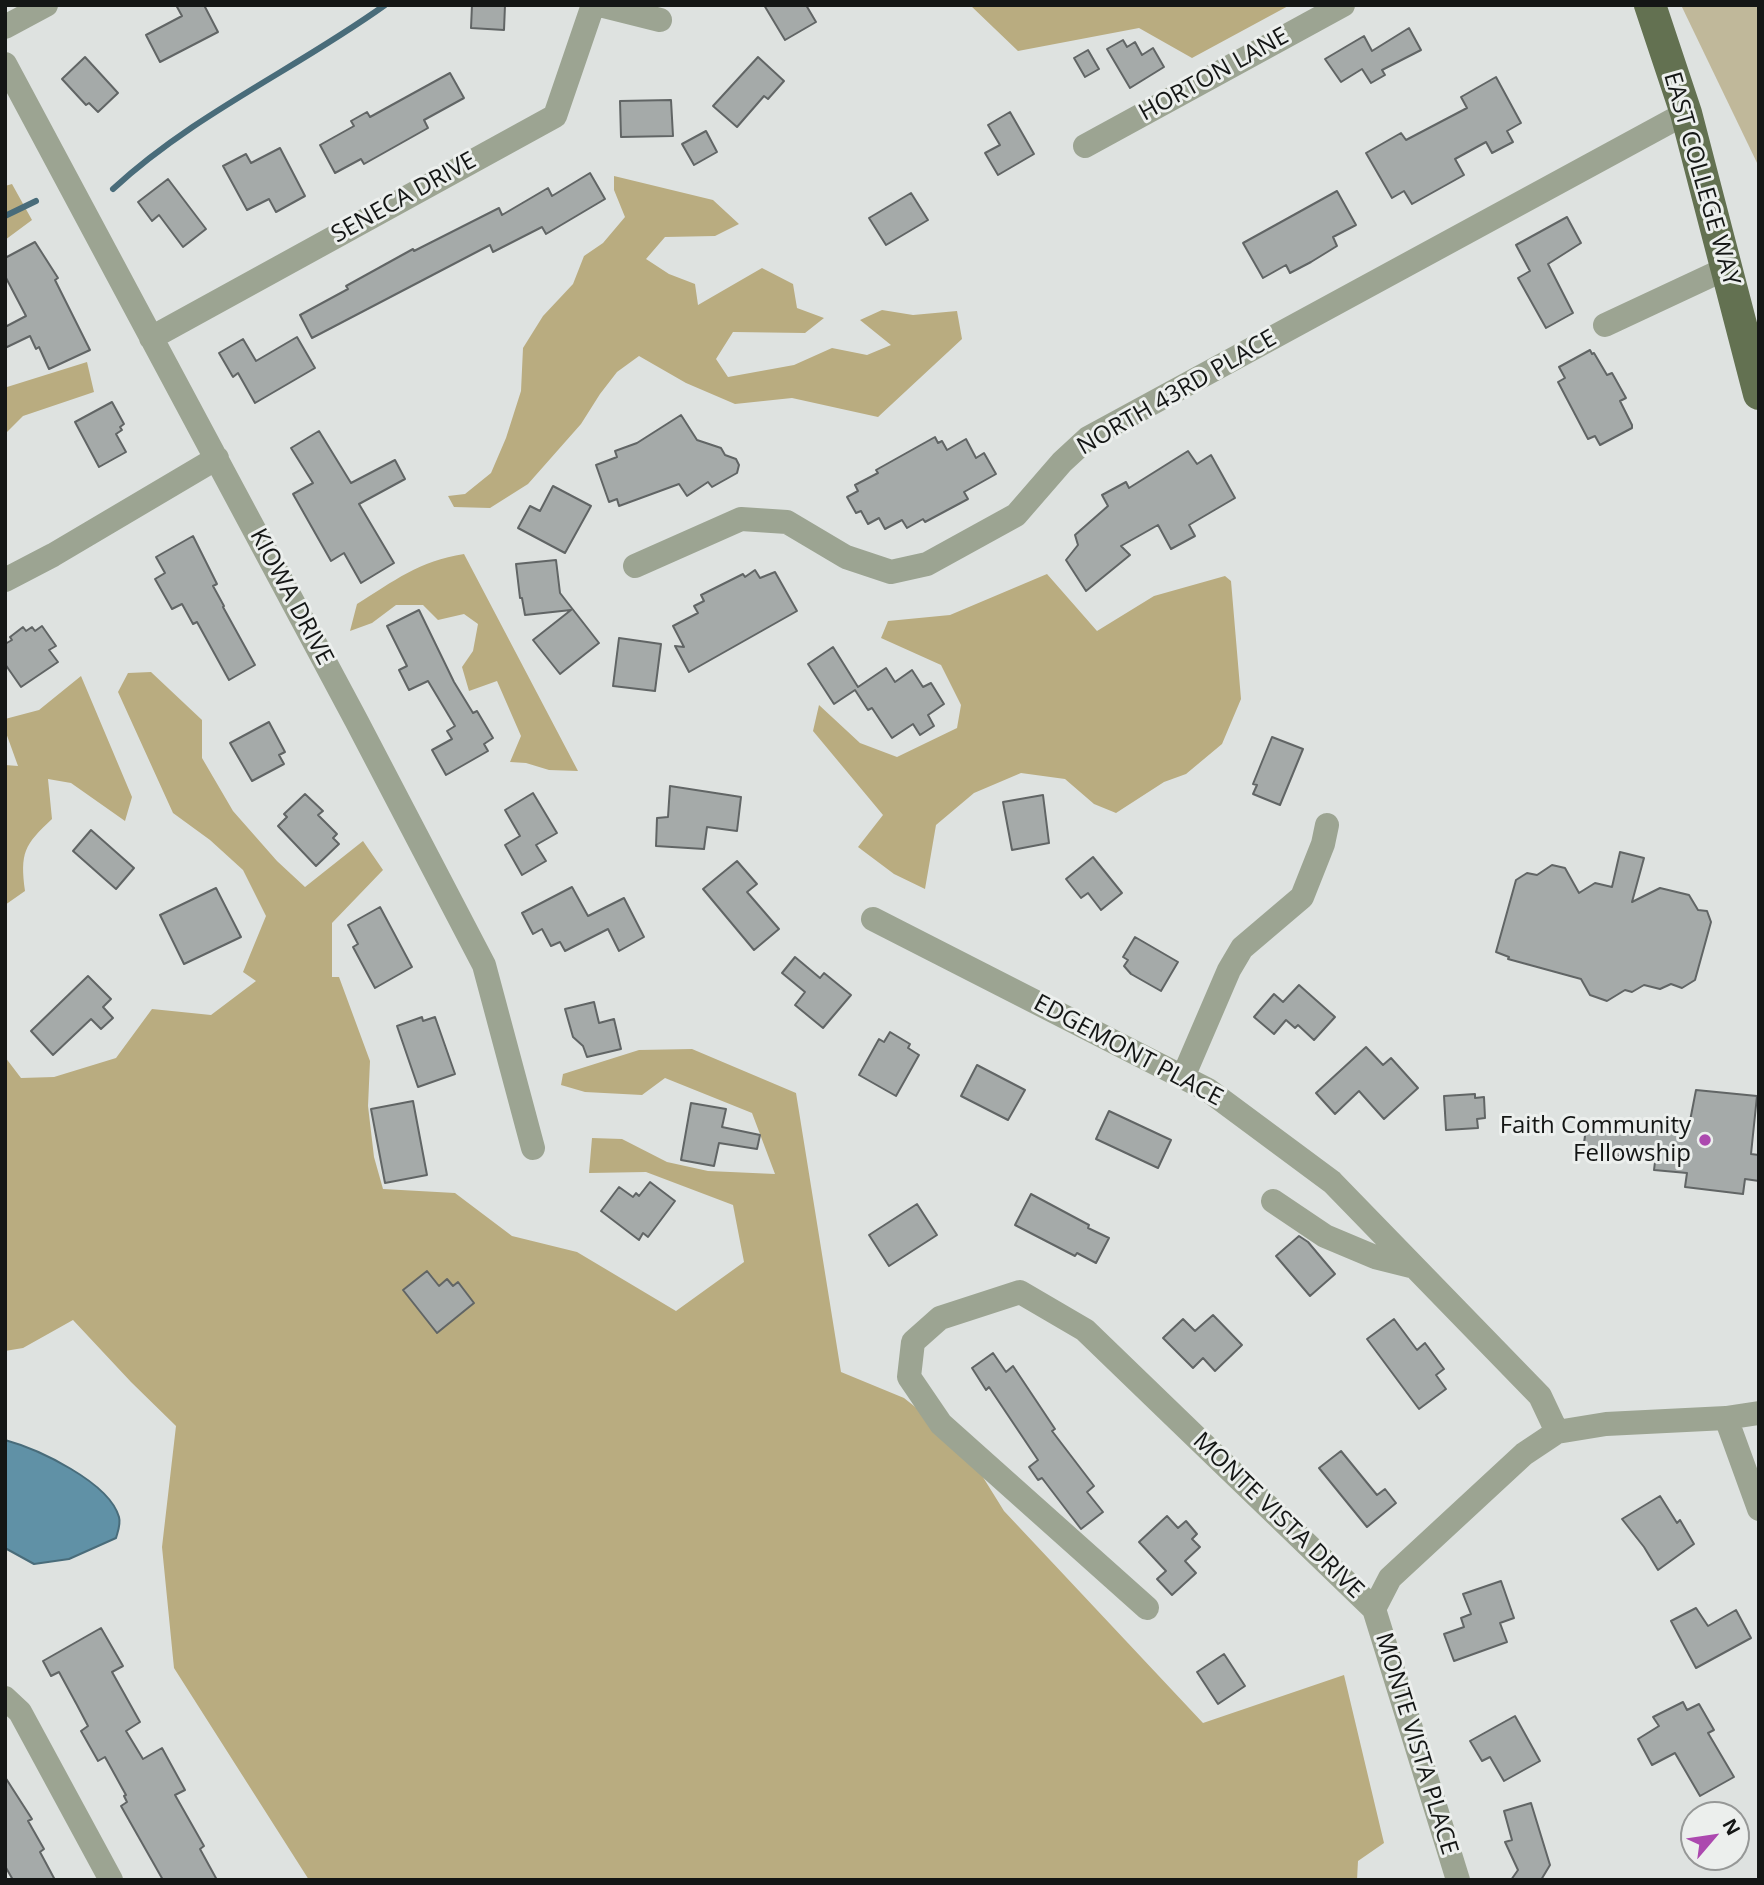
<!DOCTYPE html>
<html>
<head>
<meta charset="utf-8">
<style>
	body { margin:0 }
	#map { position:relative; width:1764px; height:1885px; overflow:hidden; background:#dee2e0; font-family:"Open Sans",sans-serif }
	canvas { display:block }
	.frame { position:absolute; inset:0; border:7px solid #141615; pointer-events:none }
	.north { position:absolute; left:1680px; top:1801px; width:70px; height:70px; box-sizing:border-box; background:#ecefed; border:2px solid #969897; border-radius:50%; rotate:61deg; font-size:19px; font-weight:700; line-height:28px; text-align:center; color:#141615 }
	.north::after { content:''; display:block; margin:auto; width:24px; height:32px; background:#ac49af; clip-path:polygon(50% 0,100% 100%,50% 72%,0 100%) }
</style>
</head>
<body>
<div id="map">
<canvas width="1764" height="1885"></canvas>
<div class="frame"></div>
<div class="north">N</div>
</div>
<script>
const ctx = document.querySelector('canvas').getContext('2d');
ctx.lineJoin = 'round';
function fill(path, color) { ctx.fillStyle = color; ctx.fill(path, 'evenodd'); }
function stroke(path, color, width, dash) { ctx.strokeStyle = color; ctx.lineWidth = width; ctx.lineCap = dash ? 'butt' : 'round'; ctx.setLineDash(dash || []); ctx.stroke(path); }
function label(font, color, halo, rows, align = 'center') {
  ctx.font = font + ' "Open Sans",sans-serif'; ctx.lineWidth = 6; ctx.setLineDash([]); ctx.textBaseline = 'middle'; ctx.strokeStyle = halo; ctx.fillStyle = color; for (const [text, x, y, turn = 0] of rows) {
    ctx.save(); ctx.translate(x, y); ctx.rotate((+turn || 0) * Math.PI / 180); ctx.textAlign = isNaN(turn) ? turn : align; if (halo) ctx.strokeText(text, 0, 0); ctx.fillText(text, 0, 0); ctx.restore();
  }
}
fill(new Path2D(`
	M 1681,5 L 1759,5 L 1759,167 Z`), '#c0b89a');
fill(new Path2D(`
	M 970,5 L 1290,5 L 1192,58 L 1139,28 L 1018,51 Z
	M 614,176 L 713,200 L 739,224 L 715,236 L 665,237 L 646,259 L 669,274 L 695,284 L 698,305 L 762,268 L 793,284 L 797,308 L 824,318 L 805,333 L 733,332 L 716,359 L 728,377 L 794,365 L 832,348 L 867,355 L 891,345 L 860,320 L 882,310 L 913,315 L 957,311 L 962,339 L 878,417 L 792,398 L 735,404 L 686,383 L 639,356 L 617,372 L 600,394 L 581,424 L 528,484 L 490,508 L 454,507 L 448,496 L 465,494 L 491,473 L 506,438 L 521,391 L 523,348 L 543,316 L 573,284 L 584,256 L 603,243 L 625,217 L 614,190 Z
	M 12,184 L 32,220 L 5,240 L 5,186 Z
	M 87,362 L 94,392 L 23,416 L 7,432 L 5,385 L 7,387 Z
	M 464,554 L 578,771 L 549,770 L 526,763 L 510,762 L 521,736 L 497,681 L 469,691 L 462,667 L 473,651 L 478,624 L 464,614 L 438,620 L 423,605 L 396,605 L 372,623 L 350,631 L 357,604 C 394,581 419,561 464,554 Z
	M 1047,574 L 1097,631 L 1154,596 L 1225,576 L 1231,581 L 1241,699 L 1222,744 L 1186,774 L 1164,782 L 1116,813 L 1094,804 L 1065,779 L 1021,773 L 974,793 L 936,825 L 925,889 L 894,874 L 858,847 L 883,815 L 813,731 L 819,705 L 860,743 L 897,757 L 957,728 L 961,705 L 941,665 L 881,638 L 888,621 L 950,615 Z
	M 151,672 L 202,720 L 202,758 L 233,811 L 277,861 L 305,887 L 363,841 L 383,870 L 332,923 L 332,977 L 339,977 L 370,1061 L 368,1106 L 374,1157 L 383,1189 L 455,1193 L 512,1236 L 577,1252 L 676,1311 L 744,1262 L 733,1205 L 646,1172 L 589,1173 L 592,1138 L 622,1139 L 667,1162 L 708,1171 L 775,1174 L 752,1113 L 665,1078 L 642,1095 L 585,1092 L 561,1085 L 563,1074 L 639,1050 L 692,1049 L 796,1093 L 841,1372 L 904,1398 L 963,1445 L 1004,1511 L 1203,1723 L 1344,1675 L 1384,1843 L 1358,1861 L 1357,1880 L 309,1880 L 174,1668 L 162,1547 L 176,1426 L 131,1382 L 73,1320 L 23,1348 L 5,1351 L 5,1057 L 21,1078 L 54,1077 L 116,1058 L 152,1009 L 211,1015 L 256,981 L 243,972 L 266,916 L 243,870 L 210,840 L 173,813 L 118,692 L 128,673 Z
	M 81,676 L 132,797 L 125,821 L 71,783 L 48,779 L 52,819 C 24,845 20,853 25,891 L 5,905 L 5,765 L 18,766 L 5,730 L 5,719 L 39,710 Z`), '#b9ac80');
const water = new Path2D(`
	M 5,1440 C 38,1449 109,1482 119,1517 C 121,1524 118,1531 116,1538 L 69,1559 L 34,1564 L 5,1548 Z`);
fill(water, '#6091a6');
stroke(water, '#496c7a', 2);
stroke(new Path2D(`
	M 113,189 C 194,114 296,69 385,5
	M 5,216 L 36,201`), '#496c7a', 6);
const building = new Path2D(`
	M 176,5 L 204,5 L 218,32 L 160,62 L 146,35 L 182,16 Z
	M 472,5 L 505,5 L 504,30 L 471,28 Z
	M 764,5 L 806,5 L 816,22 L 785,40 Z
	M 1409,28 L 1421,50 L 1382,70 L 1385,75 L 1371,83 L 1362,69 L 1341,82 L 1325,59 L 1364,36 L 1372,51 Z
	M 1123,40 L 1127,47 L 1135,42 L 1142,55 L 1153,48 L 1164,67 L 1130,88 L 1107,49 Z
	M 1088,50 L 1099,69 L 1085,77 L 1074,58 Z
	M 85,57 L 118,93 L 98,112 L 89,103 L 86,105 L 62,79 Z
	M 758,57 L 784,81 L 768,99 L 764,96 L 737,127 L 713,106 Z
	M 450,73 L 464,98 L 424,120 L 428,128 L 364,164 L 361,159 L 335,173 L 320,145 L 354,126 L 351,121 L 367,112 L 370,117 Z
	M 1496,77 L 1521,123 L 1507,131 L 1513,142 L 1492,153 L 1486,142 L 1455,159 L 1464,175 L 1412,204 L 1404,191 L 1392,198 L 1366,153 L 1401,133 L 1406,140 L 1467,108 L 1461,97 Z
	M 671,100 L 673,136 L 621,137 L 620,101 Z
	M 1010,112 L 1034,154 L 998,175 L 985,153 L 1000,145 L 988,125 Z
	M 706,131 L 717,152 L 694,165 L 682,144 Z
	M 280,148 L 305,196 L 276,212 L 269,199 L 247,210 L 223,166 L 246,154 L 251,163 Z
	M 590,173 L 605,199 L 546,234 L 542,227 L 493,252 L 490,245 L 312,338 L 300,315 L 348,289 L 346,286 L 413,249 L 414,251 L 499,208 L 502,215 L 548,188 L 552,196 Z
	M 168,179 L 206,229 L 183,247 L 159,215 L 152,221 L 138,202 Z
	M 1337,191 L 1356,225 L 1333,237 L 1337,246 L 1311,262 L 1290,273 L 1286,265 L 1263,278 L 1243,243 Z
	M 911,193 L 928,220 L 886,245 L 869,218 Z
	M 1567,217 L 1581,243 L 1548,264 L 1573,313 L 1546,328 L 1518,278 L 1530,271 L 1516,245 Z
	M 35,242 L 58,278 L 55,280 L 90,350 L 49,369 L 39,347 L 36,349 L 30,336 L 5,348 L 5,327 L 26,316 L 5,276 L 5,258 Z
	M 297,337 L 315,368 L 255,403 L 238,373 L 233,377 L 219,353 L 243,339 L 256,361 Z
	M 1590,350 L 1592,354 L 1594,353 L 1607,375 L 1612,373 L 1626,398 L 1620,401 L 1632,425 L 1632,428 L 1600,445 L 1595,436 L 1588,439 L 1558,382 L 1565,378 L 1559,367 Z
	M 112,402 L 124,424 L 120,427 L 122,430 L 116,434 L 126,452 L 99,467 L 75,422 Z
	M 681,415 L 697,440 L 721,448 L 725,455 L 736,459 L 739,465 L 737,473 L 712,487 L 708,482 L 687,496 L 679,484 L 619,506 L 617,499 L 609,502 L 596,465 L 617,457 L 615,451 L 637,443 Z
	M 319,431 L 351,483 L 395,460 L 405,479 L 359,504 L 394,563 L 361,583 L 344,553 L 331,561 L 293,494 L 313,483 L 291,448 Z
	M 935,437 L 938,443 L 942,441 L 947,450 L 966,439 L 976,458 L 984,453 L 996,474 L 964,492 L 968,499 L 925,522 L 923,519 L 907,528 L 902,520 L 885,529 L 879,518 L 868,524 L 861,511 L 856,513 L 847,497 L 858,491 L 855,485 L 878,473 L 876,470 Z
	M 1188,451 L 1197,464 L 1211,455 L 1235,498 L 1189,525 L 1195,536 L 1171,549 L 1158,525 L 1121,546 L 1130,555 L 1086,591 L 1066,560 L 1078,545 L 1075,535 L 1108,506 L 1102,495 L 1126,482 L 1129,488 Z
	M 553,486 L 591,506 L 565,553 L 518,528 L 530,506 L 540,511 Z
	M 193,536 L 217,584 L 213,586 L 224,606 L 223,607 L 255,665 L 229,680 L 197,622 L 193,624 L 182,604 L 172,609 L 155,579 L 165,573 L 156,557 Z
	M 556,560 L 560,593 L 599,643 L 560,674 L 533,640 L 571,610 L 525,615 L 522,598 L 520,598 L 516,564 Z
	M 755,570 L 760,578 L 775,572 L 797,611 L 689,672 L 675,646 L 684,647 L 673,626 L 698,613 L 694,606 L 704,601 L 701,595 L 743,574 L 745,577 Z
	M 419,610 L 454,682 L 473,713 L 477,711 L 493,738 L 484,744 L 488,751 L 446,775 L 432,750 L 452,739 L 447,731 L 455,726 L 428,681 L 409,690 L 399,670 L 407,666 L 387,626 Z
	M 42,626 L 56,646 L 49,650 L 58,662 L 21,687 L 5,664 L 5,644 L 12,640 L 10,637 L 23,627 L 26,631 L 32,627 L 35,631 Z
	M 619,638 L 661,644 L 655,691 L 613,686 Z
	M 833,647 L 858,687 L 886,668 L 895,682 L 912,670 L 923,687 L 931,683 L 944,704 L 928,715 L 934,726 L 920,735 L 913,724 L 892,738 L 872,708 L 868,710 L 855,690 L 834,704 L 808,664 Z
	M 269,722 L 285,752 L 279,755 L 284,764 L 252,781 L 230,743 Z
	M 1272,737 L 1303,749 L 1280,805 L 1253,794 L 1257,785 L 1253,784 Z
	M 670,786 L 741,797 L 737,831 L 707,827 L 704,849 L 656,846 L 657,818 L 668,817 Z
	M 533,793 L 557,833 L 536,845 L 546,861 L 522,875 L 505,845 L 520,836 L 505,810 Z
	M 305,794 L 323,811 L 318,815 L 337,834 L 333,838 L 339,844 L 316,866 L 278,826 L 287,817 L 284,814 Z
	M 1043,795 L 1049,843 L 1012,850 L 1003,802 Z
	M 91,830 L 134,868 L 116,889 L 73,851 Z
	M 1620,852 L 1644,858 L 1632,902 L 1660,888 L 1689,895 L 1698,910 L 1707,911 L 1711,922 L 1695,980 L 1682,988 L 1671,984 L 1660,989 L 1644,985 L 1632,992 L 1625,990 L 1607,1001 L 1590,995 L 1581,979 L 1508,959 L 1509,957 L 1496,952 L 1516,880 L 1527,873 L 1537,875 L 1552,865 L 1565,868 L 1579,893 L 1595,883 L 1612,887 Z
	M 1093,857 L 1122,893 L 1101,910 L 1088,893 L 1081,898 L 1066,879 Z
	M 737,861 L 757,884 L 747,892 L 779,929 L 754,950 L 703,889 Z
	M 572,887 L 588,916 L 624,898 L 644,937 L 619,951 L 608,929 L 565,951 L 560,942 L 551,946 L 542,929 L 533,934 L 522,913 Z
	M 216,888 L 241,937 L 184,964 L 160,915 Z
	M 380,907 L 412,967 L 375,988 L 353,947 L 358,944 L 348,925 Z
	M 1135,937 L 1178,962 L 1161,991 L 1131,974 L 1124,966 L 1128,960 L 1123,957 Z
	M 795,957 L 820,978 L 824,973 L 851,995 L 823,1028 L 795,1005 L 805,992 L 782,973 Z
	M 88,976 L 111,999 L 103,1007 L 113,1018 L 101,1029 L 91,1019 L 53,1055 L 31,1031 Z
	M 1299,985 L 1335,1017 L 1314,1040 L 1298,1025 L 1295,1028 L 1286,1020 L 1274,1034 L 1254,1017 L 1274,994 L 1283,1002 Z
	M 594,1002 L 599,1023 L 614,1019 L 621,1049 L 587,1057 L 583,1046 L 573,1037 L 565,1009 Z
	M 422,1017 L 423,1021 L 435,1017 L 455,1074 L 418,1087 L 397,1026 Z
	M 890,1032 L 910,1044 L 908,1048 L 919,1055 L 896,1096 L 859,1075 L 879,1039 L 884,1042 Z
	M 1366,1047 L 1383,1065 L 1391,1058 L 1418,1088 L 1384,1119 L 1359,1091 L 1335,1114 L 1316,1093 Z
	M 977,1065 L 1025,1090 L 1008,1120 L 961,1096 Z
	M 1696,1090 L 1757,1096 L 1751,1154 L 1759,1155 L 1759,1181 L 1745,1179 L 1743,1194 L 1685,1187 L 1687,1173 L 1654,1170 L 1655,1162 L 1583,1150 L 1587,1122 L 1658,1133 L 1659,1123 L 1689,1126 Z
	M 1475,1094 L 1475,1098 L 1484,1097 L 1485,1118 L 1477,1119 L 1478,1128 L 1446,1130 L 1444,1096 Z
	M 413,1101 L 427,1175 L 385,1183 L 371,1109 Z
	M 691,1103 L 726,1109 L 722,1127 L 760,1135 L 757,1149 L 719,1143 L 714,1166 L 681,1160 Z
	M 1109,1111 L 1171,1140 L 1158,1168 L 1096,1139 Z
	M 650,1182 L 675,1201 L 648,1237 L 643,1233 L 639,1240 L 601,1211 L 619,1187 L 633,1197 L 636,1193 L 639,1196 Z
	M 1031,1194 L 1089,1225 L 1088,1228 L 1109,1238 L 1096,1263 L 1077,1253 L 1075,1256 L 1015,1225 Z
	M 917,1204 L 937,1235 L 889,1266 L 869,1235 Z
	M 1299,1236 L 1308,1242 L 1335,1274 L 1310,1296 L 1276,1256 Z
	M 427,1271 L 439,1286 L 447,1279 L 453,1286 L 458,1282 L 474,1303 L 437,1333 L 403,1290 Z
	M 1213,1315 L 1242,1345 L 1215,1371 L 1203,1358 L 1193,1368 L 1163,1338 L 1183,1319 L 1195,1331 Z
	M 1394,1319 L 1417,1350 L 1425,1343 L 1444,1369 L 1436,1375 L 1446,1389 L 1419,1409 L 1367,1339 Z
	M 993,1353 L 1006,1372 L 1013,1366 L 1055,1429 L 1052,1431 L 1094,1486 L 1087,1492 L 1103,1512 L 1081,1529 L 1042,1478 L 1038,1480 L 1029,1467 L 1038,1460 L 989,1387 L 986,1390 L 972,1368 Z
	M 1341,1451 L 1377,1495 L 1385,1489 L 1396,1503 L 1367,1527 L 1319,1468 Z
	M 1660,1496 L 1677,1523 L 1680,1520 L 1694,1544 L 1658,1570 L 1644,1547 L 1622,1519 Z
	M 1167,1516 L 1178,1528 L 1186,1521 L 1197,1534 L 1192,1539 L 1200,1547 L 1185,1561 L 1196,1573 L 1172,1595 L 1157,1579 L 1166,1571 L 1139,1542 Z
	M 1501,1581 L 1514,1618 L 1500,1623 L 1507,1642 L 1454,1661 L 1444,1634 L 1464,1627 L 1461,1618 L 1471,1614 L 1463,1594 Z
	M 1696,1608 L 1708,1626 L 1736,1610 L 1751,1638 L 1696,1668 L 1671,1621 Z
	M 101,1628 L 123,1666 L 112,1672 L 140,1722 L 126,1731 L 143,1759 L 162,1748 L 185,1790 L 175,1795 L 204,1846 L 200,1849 L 217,1880 L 163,1880 L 121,1806 L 127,1802 L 124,1796 L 126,1795 L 105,1757 L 98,1761 L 81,1731 L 88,1726 L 77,1705 L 59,1672 L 51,1676 L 43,1661 Z
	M 1224,1654 L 1245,1686 L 1218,1704 L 1197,1672 Z
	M 1683,1702 L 1687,1710 L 1699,1704 L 1714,1730 L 1708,1733 L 1734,1777 L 1700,1796 L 1675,1753 L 1652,1765 L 1638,1739 L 1659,1726 L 1653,1717 Z
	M 1515,1716 L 1540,1761 L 1504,1781 L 1490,1757 L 1482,1761 L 1470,1741 Z
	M 5,1777 L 32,1819 L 28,1821 L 44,1849 L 40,1852 L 55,1880 L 13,1880 L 5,1866 Z
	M 1531,1803 L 1550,1865 L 1541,1880 L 1511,1880 L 1518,1870 L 1505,1842 L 1512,1840 L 1504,1811 Z`);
fill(building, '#a5aaa9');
stroke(building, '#616565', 2);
stroke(new Path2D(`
	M 600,5 L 660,20
	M 5,27 L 46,5
	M 5,64 L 356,720 L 484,965 L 533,1148
	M 1085,146 L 1343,5
	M 1605,325 L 1727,268
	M 151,338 L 555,116 L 593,5
	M 635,566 L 741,519 L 787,522 L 846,557 L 891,572 L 927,564 L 1016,515 L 1062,462 L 1088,438 L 1686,113
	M 5,580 L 53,555 L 217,458
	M 873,919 L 1208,1090 L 1332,1182 L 1540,1396 L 1557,1432
	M 1183,1077 L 1229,970 L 1242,948 L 1302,897 L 1323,844 L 1327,825
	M 1273,1201 L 1325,1236 L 1375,1257 L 1411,1266
	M 1726,1418 L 1759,1509
	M 1147,1608 L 941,1424 L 909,1377 L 913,1342 L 940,1318 L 1020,1292 L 1085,1330 L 1374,1609 L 1458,1880
	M 1374,1609 L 1390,1578 L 1524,1454 L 1557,1432 L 1606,1424 L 1726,1418 L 1759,1413
	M 5,1698 L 20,1712 L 111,1880`), '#9ca492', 24);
stroke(new Path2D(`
	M 1650,5 L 1686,113 L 1759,394`), '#637151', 32);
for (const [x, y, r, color] of [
	[1705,1140,7,"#ac49af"]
]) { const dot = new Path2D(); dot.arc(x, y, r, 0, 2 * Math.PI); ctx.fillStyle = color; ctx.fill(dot); stroke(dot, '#ecefed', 2.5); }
label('24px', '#141615', '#ecefed', [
	["HORTON LANE",1214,75,-29],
	["EAST COLLEGE WAY",1701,179,74],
	["SENECA DRIVE",404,198,-29],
	["NORTH 43RD PLACE",1177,393,-30],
	["KIOWA DRIVE",291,597,62],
	["EDGEMONT PLACE",1128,1051,28],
	["MONTE VISTA DRIVE",1278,1516,44],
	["MONTE VISTA PLACE",1416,1744,73]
]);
label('24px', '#141615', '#ecefed', [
	["Faith Community",1691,1126],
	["Fellowship",1691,1154]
], 'right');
</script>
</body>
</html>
